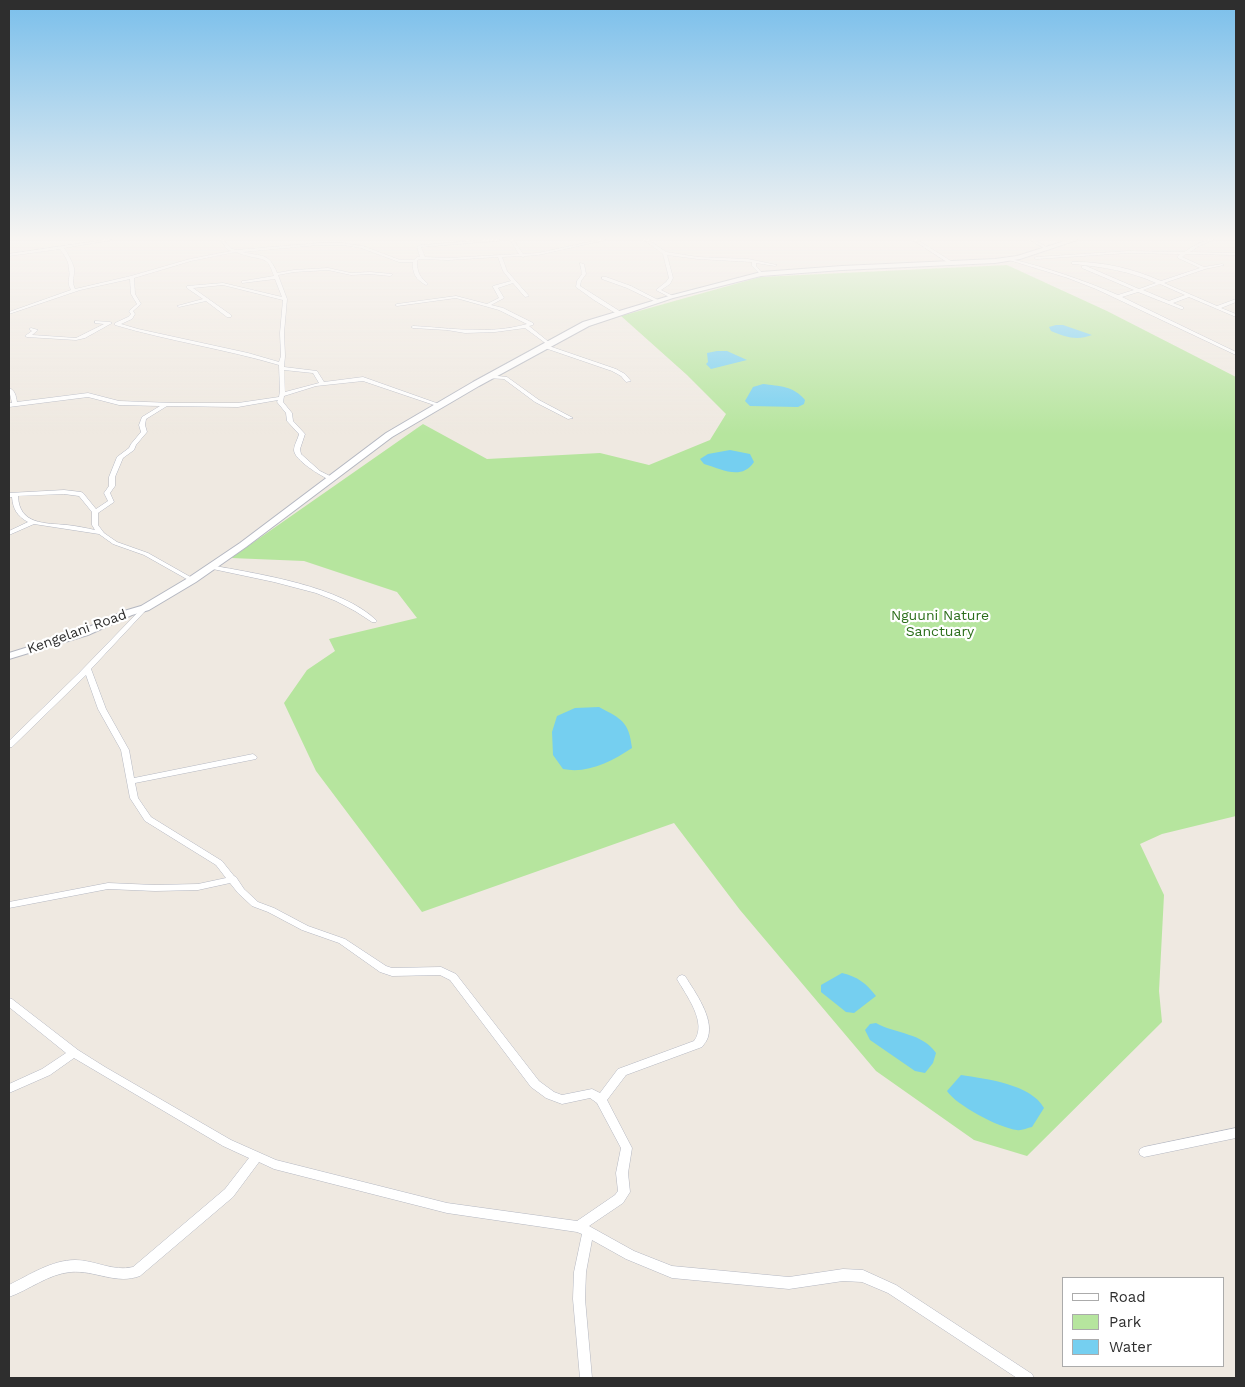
<!DOCTYPE html>
<html>
<head>
<meta charset="utf-8">
<style>
	body { margin:0 }
	#map { position:relative; width:1245px; height:1387px; overflow:hidden; background:#efe9e1; font-family:"Work Sans",sans-serif }
	canvas { display:block }
	.frame { position:absolute; inset:0; border:10px solid #2e2e2e; pointer-events:none }
	.legend { position:absolute; left:1062px; top:1277px; width:162px; height:90px; box-sizing:border-box; background:#fff; border:1px solid #ababab; margin:0; padding:6px 9px; list-style:none; font-size:15px; color:#2e2e2e }
	.legend li { display:flex; align-items:center; gap:10px; height:25px }
	.legend b { width:25px; border:1px solid #ababab }
</style>
</head>
<body>
<div id="map">
<canvas width="1245" height="1387"></canvas>
<div class="frame"></div>
<ul class="legend">
<li><b style="height:6px;background:#fff"></b>Road</li>
<li><b style="height:14px;background:#b6e59e"></b>Park</li>
<li><b style="height:14px;background:#75cff0"></b>Water</li>
</ul>
</div>
<script>
const ctx = document.querySelector('canvas').getContext('2d');
ctx.lineJoin = 'round';
function fill(path, color) { ctx.fillStyle = color; ctx.fill(path, 'evenodd'); }
function stroke(path, color, width, dash) { ctx.strokeStyle = color; ctx.lineWidth = width; ctx.lineCap = dash ? 'butt' : 'round'; ctx.setLineDash(dash || []); ctx.stroke(path); }
function label(font, color, halo, rows, align = 'center') {
  ctx.font = font + ' "Work Sans",sans-serif'; ctx.lineWidth = 4.5; ctx.setLineDash([]); ctx.textBaseline = 'middle'; ctx.strokeStyle = halo; ctx.fillStyle = color; for (const [text, x, y, turn = 0] of rows) {
    ctx.save(); ctx.translate(x, y); ctx.rotate((+turn || 0) * Math.PI / 180); ctx.textAlign = isNaN(turn) ? turn : align; if (halo) ctx.strokeText(text, 0, 0); ctx.fillText(text, 0, 0); ctx.restore();
  }
}
fill(new Path2D(`
	M 1007,265 L 1107,311 L 1236,377 L 1236,816 L 1162,834 L 1140,844 L 1164,895 L 1159,991 L 1162,1022 L 1027,1156 L 974,1140 L 876,1071 L 740,910 L 674,823 L 422,912 L 316,771 L 284,703 L 307,670 L 335,651 L 329,639 L 417,618 L 397,592 L 304,561 L 231,558 L 423,424 L 487,459 L 600,453 L 649,465 L 710,440 L 726,414 L 687,375 L 621,316 L 760,277 Z`), '#b6e59e');
fill(new Path2D(`
	M 1056,325 L 1063,325 L 1092,335 C 1076,341 1066,337 1051,331 L 1049,327 Z
	M 717,351 L 727,351 L 747,360 L 711,369 L 706,364 L 708,362 L 707,353 Z
	M 763,384 C 779,386 794,386 805,400 L 804,404 L 798,407 L 750,406 L 745,401 L 753,387 Z
	M 730,450 L 750,454 L 754,462 C 741,481 722,469 704,464 L 700,459 L 708,454 Z
	M 599,707 C 622,719 629,722 632,748 C 611,762 587,774 563,769 L 553,755 L 552,732 L 557,716 L 575,708 Z
	M 842,973 C 858,977 866,983 876,996 L 854,1013 L 846,1012 L 821,992 L 821,985 Z
	M 876,1023 C 896,1034 923,1033 936,1053 L 933,1063 L 925,1073 L 915,1071 L 870,1040 L 865,1030 L 870,1024 Z
	M 961,1075 C 986,1079 1031,1084 1044,1108 L 1032,1127 C 1027,1128 1021,1131 1017,1130 C 999,1128 956,1105 947,1091 Z`), '#75cff0');
const street = new Path2D(`
	M 103,240 L 113,240 L 64,248 C 68,254 72,261 74,268 C 75,276 71,281 75,289 L 131,276 L 190,259 L 231,251 L 228,250 L 220,240 L 224,240 L 230,248 L 236,250 L 318,243 L 343,243 L 363,246 L 400,260 L 414,260 L 417,257 L 420,257 L 417,247 L 421,245 L 483,240 L 500,240 L 498,241 L 421,247 L 425,257 L 448,258 L 519,254 L 510,240 L 514,240 L 523,254 L 538,253 L 598,240 L 606,240 L 538,255 L 525,256 L 523,257 L 521,256 L 502,257 L 507,271 L 529,296 L 525,297 L 513,283 L 498,288 L 504,298 L 491,305 L 503,308 L 533,323 L 533,325 L 529,326 L 550,343 L 550,344 L 548,345 L 525,328 L 495,332 L 465,333 L 447,330 L 413,328 L 411,327 L 413,326 C 451,328 489,335 527,324 L 499,310 L 456,298 L 397,306 L 395,305 L 397,304 L 456,296 L 487,304 L 499,298 L 493,287 L 493,286 L 511,281 L 503,271 L 498,257 L 448,260 L 419,259 L 417,261 C 417,273 420,277 428,284 L 426,285 C 416,280 412,273 413,262 L 399,262 L 361,248 L 343,245 L 318,245 L 243,252 C 261,257 269,252 277,273 L 294,270 L 328,268 L 351,273 L 370,272 L 392,274 L 392,275 L 390,276 L 370,274 L 351,275 L 328,270 L 294,272 L 278,275 L 287,299 L 284,333 L 285,356 L 284,367 L 317,371 L 324,382 L 363,377 L 442,405 L 437,406 L 363,381 L 316,386 L 284,396 L 283,402 L 292,413 L 293,421 L 305,434 L 300,449 L 301,454 L 320,471 L 332,477 L 332,479 L 330,480 C 321,476 294,460 294,450 C 294,445 298,439 299,434 L 287,421 L 286,413 L 277,402 L 278,400 L 238,407 L 167,406 L 146,419 L 145,425 L 147,432 L 136,445 L 134,450 L 123,458 L 115,477 L 115,486 L 110,493 L 114,502 L 98,513 L 98,525 L 104,533 L 117,542 L 148,553 L 194,579 L 195,580 L 194,581 L 192,582 L 144,555 L 113,544 L 99,534 L 34,524 L 9,535 L 9,531 L 28,522 C 17,516 13,509 12,497 L 9,497 L 9,493 L 64,490 L 81,492 L 83,493 L 96,509 L 108,501 L 104,493 L 109,486 L 109,477 L 117,457 L 129,448 L 131,444 L 141,432 L 139,425 L 142,417 L 160,406 L 119,405 L 88,397 L 9,407 L 9,403 L 12,403 L 10,394 L 9,393 L 9,388 C 15,390 16,396 17,402 L 88,393 L 119,401 L 173,403 L 238,403 L 279,397 L 280,391 L 279,365 C 225,349 169,341 115,325 L 115,323 L 128,317 L 131,314 L 129,311 L 137,304 L 131,294 L 130,279 L 80,290 L 9,314 L 9,312 L 71,290 C 66,280 71,279 69,269 C 69,261 64,255 60,249 L 9,256 L 9,254 ZM 236,252 C 241,254 247,256 252,257 C 268,260 268,260 274,276 L 244,281 L 242,281 L 242,283 L 275,279 L 282,297 L 223,283 L 187,286 L 187,288 L 203,299 L 177,306 L 179,307 L 206,301 L 227,317 L 231,317 L 231,315 L 193,288 L 223,285 L 283,300 L 280,333 L 281,356 L 279,362 L 248,353 L 138,329 L 121,324 L 132,319 L 135,314 L 133,311 L 141,304 L 135,294 L 134,278 L 191,261 ZM 284,370 L 313,373 L 319,383 L 285,392 ZM 64,494 L 79,496 L 92,512 L 92,525 L 95,530 C 86,528 77,526 67,525 C 45,523 19,525 18,496 Z
	M 644,240 L 649,240 L 666,252 L 698,257 L 748,259 L 777,265 L 775,266 L 756,263 L 756,266 L 763,274 L 761,275 L 752,266 L 752,262 L 698,259 L 667,255 L 673,278 L 670,284 L 661,290 L 673,296 L 673,298 L 671,298 L 656,290 L 666,282 L 669,278 L 663,254 Z
	M 913,240 L 918,240 L 954,263 L 950,264 Z
	M 1030,240 L 1035,240 L 1050,249 L 1047,250 Z
	M 1208,240 L 1214,240 L 1199,246 L 1190,252 L 1236,253 L 1236,255 L 1186,254 L 1182,257 L 1204,267 L 1222,264 L 1224,265 L 1205,269 L 1164,283 L 1217,306 L 1236,299 L 1236,302 L 1221,308 L 1236,314 L 1236,317 L 1189,297 L 1173,303 L 1183,307 L 1183,309 L 1181,309 L 1138,292 L 1122,297 L 1236,352 L 1236,355 L 1096,289 L 1068,278 L 1009,260 L 1011,259 C 1048,268 1083,280 1118,295 L 1134,290 L 1082,268 L 1082,266 L 1086,266 L 1139,289 L 1156,283 C 1130,271 1103,267 1074,264 L 1072,264 L 1072,262 C 1102,261 1134,269 1161,281 L 1200,268 L 1178,258 L 1178,256 L 1180,254 L 1128,253 L 1036,259 L 1034,258 L 1036,257 L 1128,251 L 1184,252 L 1197,244 ZM 1160,284 L 1185,295 L 1169,301 L 1143,290 Z
	M 580,263 L 584,264 L 586,274 L 581,281 L 580,286 L 621,312 L 621,314 L 617,314 L 594,300 L 576,287 L 577,281 L 582,274 Z
	M 602,277 L 606,277 L 631,286 L 660,301 L 656,302 L 627,288 L 602,279 Z
	M 95,321 L 110,322 L 112,323 L 85,338 L 76,340 L 27,337 L 25,336 L 32,331 L 29,329 L 31,328 L 38,330 L 32,335 L 76,338 L 104,324 L 95,323 Z
	M 542,345 L 546,345 L 616,369 L 625,374 L 631,381 L 626,382 L 621,376 L 612,371 L 542,347 Z
	M 489,375 L 507,377 L 539,400 L 573,418 L 568,419 L 535,402 L 504,379 L 487,378 L 487,376 Z
	M 210,565 C 258,574 342,586 377,621 L 376,622 L 372,622 L 355,611 L 336,601 L 316,593 L 274,582 L 208,568 L 207,567 L 208,566 Z
	M 145,606 L 147,607 L 148,608 L 147,609 L 91,669 L 106,709 L 129,750 L 134,778 L 253,754 L 257,757 L 256,759 L 135,783 L 138,798 L 151,817 L 222,861 L 234,876 L 236,877 L 244,889 L 258,902 L 274,908 L 308,926 L 345,939 L 386,966 L 392,968 L 441,967 L 456,974 L 539,1081 L 554,1092 L 562,1095 L 592,1089 L 600,1093 L 618,1069 L 694,1041 C 708,1023 686,995 677,979 L 679,976 L 682,975 L 685,976 C 695,992 714,1018 708,1037 C 707,1041 704,1044 702,1047 L 626,1075 L 607,1100 L 632,1148 L 628,1173 L 630,1192 L 623,1203 L 589,1226 L 634,1251 L 672,1266 L 789,1277 L 843,1269 L 863,1270 L 896,1285 L 1032,1374 L 1034,1378 L 1017,1378 L 888,1293 L 862,1282 L 843,1281 L 789,1289 L 672,1278 L 626,1259 L 592,1240 L 586,1272 L 585,1299 L 592,1378 L 580,1378 L 573,1299 L 574,1272 L 582,1234 L 577,1232 L 447,1213 L 274,1169 L 259,1162 L 233,1197 L 140,1276 C 116,1285 95,1270 71,1272 C 48,1274 29,1290 9,1297 L 9,1285 C 29,1275 52,1260 75,1260 C 95,1260 113,1272 133,1267 L 225,1189 L 249,1158 L 223,1146 L 74,1058 L 50,1075 L 9,1093 L 9,1084 L 42,1069 L 66,1053 L 9,1007 L 9,998 L 12,999 L 78,1050 L 105,1067 L 231,1140 L 276,1160 L 447,1203 L 577,1221 L 615,1195 L 618,1191 L 616,1173 L 621,1148 L 597,1103 L 590,1098 L 562,1104 L 546,1098 L 531,1087 L 450,980 L 440,975 L 392,976 L 380,972 L 339,943 L 302,930 L 268,912 L 252,906 L 238,893 L 230,883 L 198,890 L 155,891 L 108,889 L 9,908 L 9,902 L 108,883 L 155,885 L 198,884 L 226,878 L 216,865 L 145,821 L 130,798 L 121,750 L 98,709 L 86,675 L 12,747 L 9,747 L 9,741 L 79,673 L 143,607 Z
	M 1236,1128 L 1236,1138 L 1144,1157 L 1140,1155 L 1139,1152 L 1140,1149 L 1144,1147 Z`);
const secondary = new Path2D(`
	M 1068,240 L 1077,240 L 1020,259 L 995,263 L 842,270 L 761,276 L 673,298 L 589,326 L 479,386 L 392,437 L 246,547 L 196,582 L 149,610 L 132,615 L 88,635 L 9,659 L 9,653 L 80,631 L 124,611 L 141,606 L 188,578 L 240,543 L 386,433 L 473,382 L 583,322 L 669,296 L 761,272 L 842,266 L 995,259 L 1017,256 Z`);
stroke(street, '#b4b7c1', 1);
stroke(secondary, '#b4b7c1', 2);
fill(street, '#fff');
fill(secondary, '#fff');
const sky = ctx.createLinearGradient(0, 0, 0, 434);
sky.addColorStop(0, '#7abfeb');
sky.addColorStop(0.55, '#f8f5f2');
sky.addColorStop(1, '#f8f5f200');
ctx.fillStyle = sky;
ctx.fillRect(0, 0, 1245, 434);
label('14px', '#2c6e1b', '#fff', [
	["Nguuni Nature",940,616],
	["Sanctuary",940,632]
]);
label('14px', '#2e2e2e', '#fff', [
	["Kengelani Road",77,632,-20]
]);
</script>
</body>
</html>
